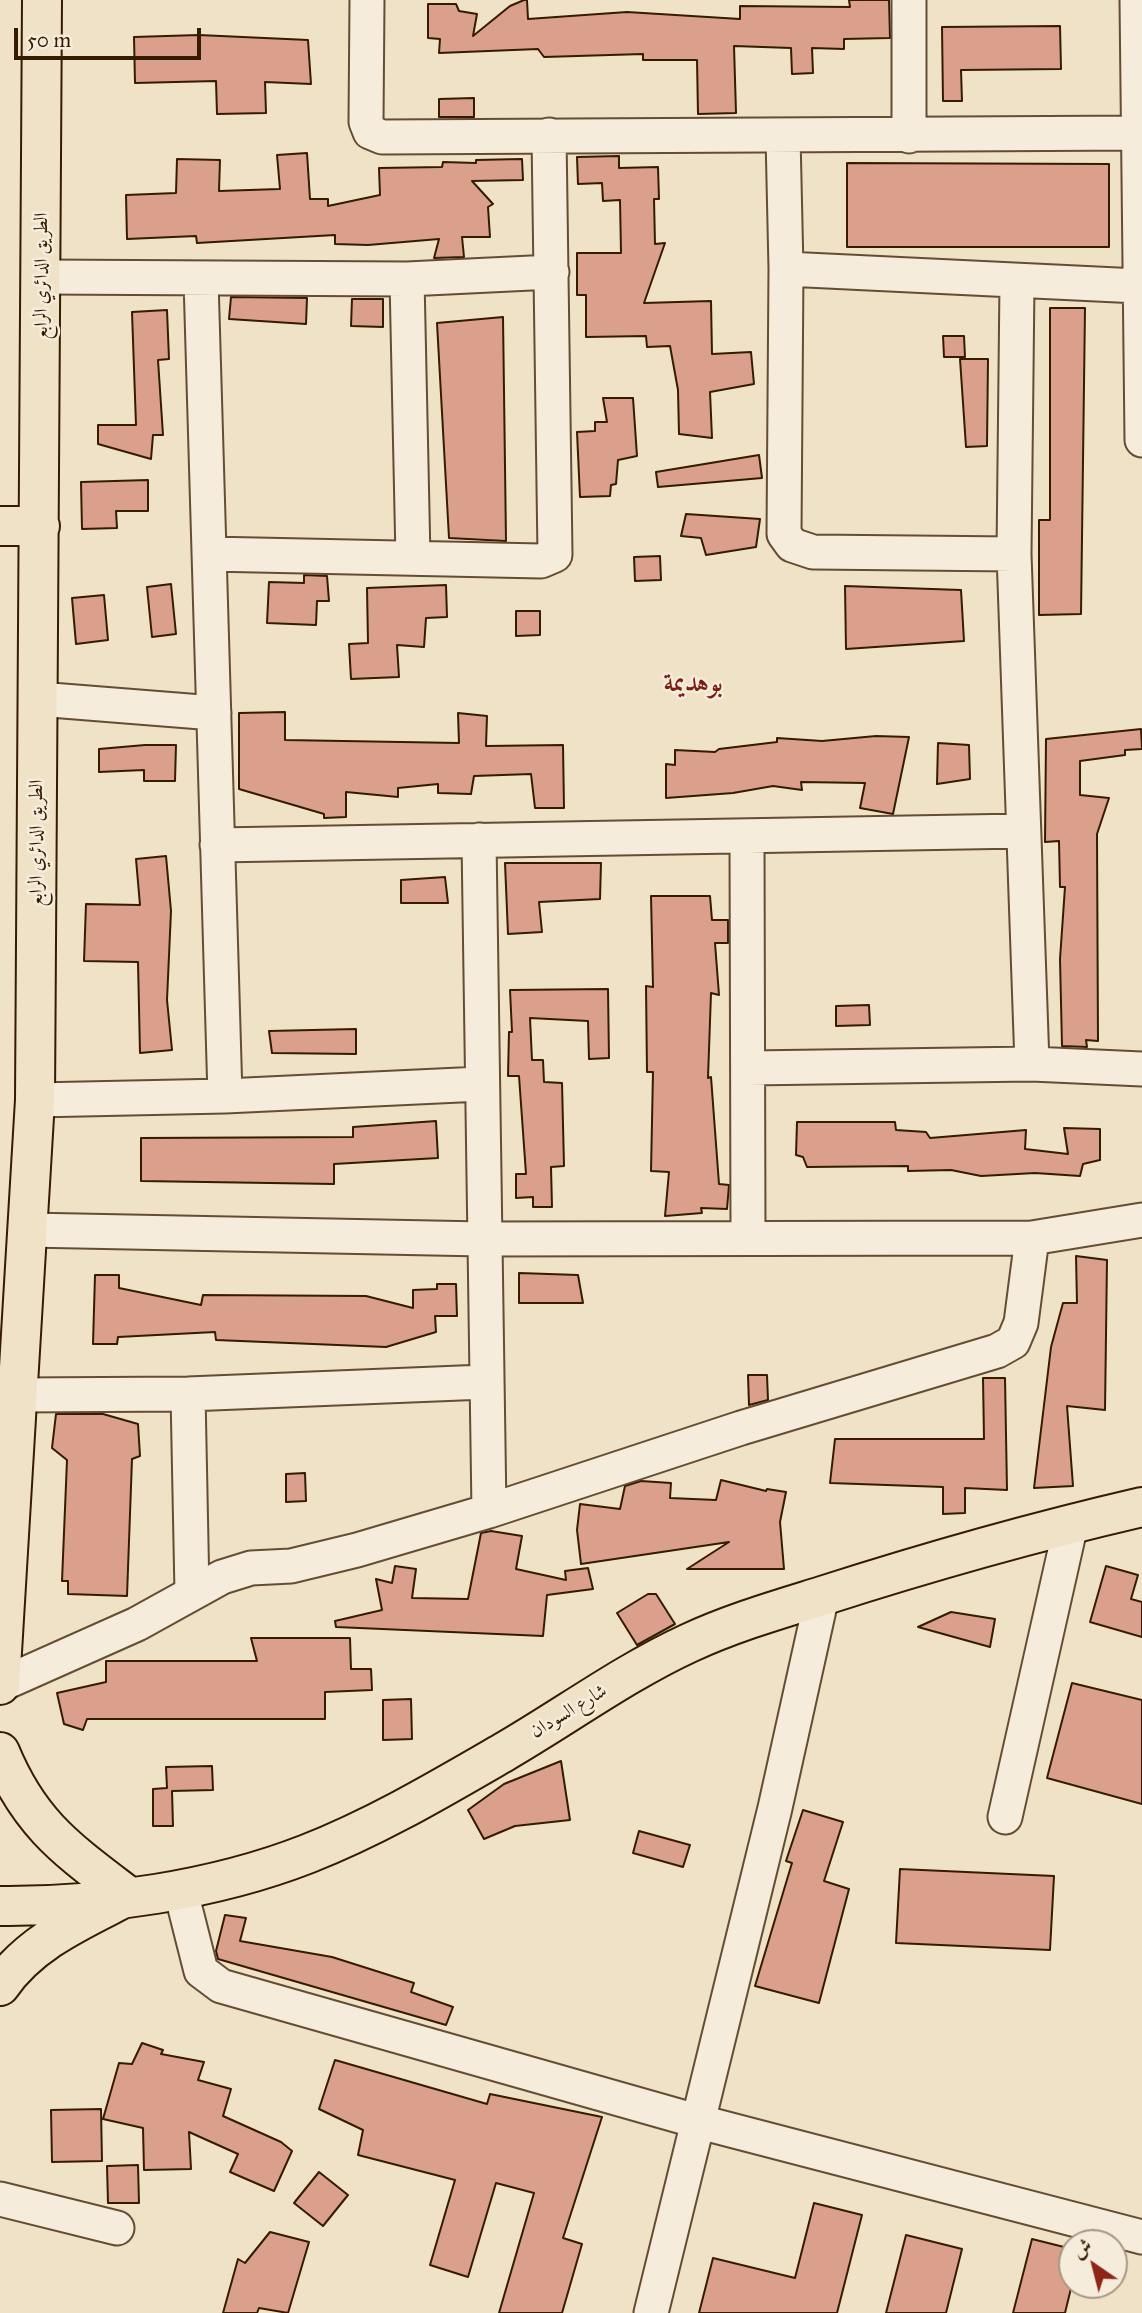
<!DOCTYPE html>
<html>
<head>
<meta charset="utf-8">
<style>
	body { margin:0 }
	#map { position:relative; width:1142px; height:2313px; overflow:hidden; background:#efe2c7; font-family:"IM FELL Great Primer",Amiri,serif }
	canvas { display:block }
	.north { position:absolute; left:1058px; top:2229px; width:70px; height:70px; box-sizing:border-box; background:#f5ecdb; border:2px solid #a89883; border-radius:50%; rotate:325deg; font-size:19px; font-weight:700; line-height:28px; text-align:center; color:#351b00 }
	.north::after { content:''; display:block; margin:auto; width:24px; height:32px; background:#8f2418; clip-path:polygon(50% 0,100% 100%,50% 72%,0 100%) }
	.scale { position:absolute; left:14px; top:28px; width:187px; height:32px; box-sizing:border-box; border:4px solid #351b00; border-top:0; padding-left:9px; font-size:21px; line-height:24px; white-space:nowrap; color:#351b00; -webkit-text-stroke:5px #f5ecdb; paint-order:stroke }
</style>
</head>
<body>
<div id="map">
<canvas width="1142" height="2313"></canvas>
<div class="north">ش</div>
<div class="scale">50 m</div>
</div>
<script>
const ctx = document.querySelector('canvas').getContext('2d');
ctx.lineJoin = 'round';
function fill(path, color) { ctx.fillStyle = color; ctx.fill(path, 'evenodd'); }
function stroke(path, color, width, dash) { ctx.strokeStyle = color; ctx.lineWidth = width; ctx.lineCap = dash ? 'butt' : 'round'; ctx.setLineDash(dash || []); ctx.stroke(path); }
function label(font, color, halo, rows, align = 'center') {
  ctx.font = font + ' "IM FELL Great Primer",Amiri,serif'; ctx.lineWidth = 5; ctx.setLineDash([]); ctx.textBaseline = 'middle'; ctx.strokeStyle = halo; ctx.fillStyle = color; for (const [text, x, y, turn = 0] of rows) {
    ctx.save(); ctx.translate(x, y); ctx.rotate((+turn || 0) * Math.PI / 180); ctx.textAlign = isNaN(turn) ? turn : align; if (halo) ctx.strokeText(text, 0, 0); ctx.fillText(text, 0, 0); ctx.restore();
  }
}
const building = new Path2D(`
	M 524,0 L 527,0 L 528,19 L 627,12 L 740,19 L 740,6 L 850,7 L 849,0 L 889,0 L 890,38 L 844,39 L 844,49 L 812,48 L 813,73 L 792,74 L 791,48 L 734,46 L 736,113 L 698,114 L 697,60 L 643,60 L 643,54 L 544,57 L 538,49 L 439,53 L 440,39 L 428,38 L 428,4 L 456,4 L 459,11 L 477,14 L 473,36 L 510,6 Z
	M 1060,26 L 1061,69 L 961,70 L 962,101 L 943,101 L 942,27 Z
	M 199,35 L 308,40 L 311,84 L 265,82 L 266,113 L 217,114 L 216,81 L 135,83 L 134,37 Z
	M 474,98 L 474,117 L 439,117 L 439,99 Z
	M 307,153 L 310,199 L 328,199 L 328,206 L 380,195 L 379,168 L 442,167 L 443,162 L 476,163 L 476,160 L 522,159 L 523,180 L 472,181 L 493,204 L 488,207 L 490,237 L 462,237 L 464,257 L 434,258 L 439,239 L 368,245 L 335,244 L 335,235 L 197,243 L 196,236 L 127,239 L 126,195 L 176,193 L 177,159 L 220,160 L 219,191 L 280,189 L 277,155 Z
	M 619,156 L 619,168 L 658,167 L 659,199 L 654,199 L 655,244 L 665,243 L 644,303 L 711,301 L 712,354 L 751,352 L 754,384 L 710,392 L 712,438 L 679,434 L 678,390 L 670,346 L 647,347 L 646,336 L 586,337 L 586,295 L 577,295 L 577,253 L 621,253 L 620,200 L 603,201 L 602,183 L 578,184 L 577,157 Z
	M 847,163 L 1109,164 L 1109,247 L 847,247 Z
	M 231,297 L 307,298 L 306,324 L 229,319 Z
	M 352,299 L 383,299 L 383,327 L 351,326 Z
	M 1050,308 L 1085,308 L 1081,614 L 1039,615 L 1039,520 L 1050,520 Z
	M 167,310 L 169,359 L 158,360 L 163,435 L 153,435 L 151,459 L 98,444 L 98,425 L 136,425 L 132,312 Z
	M 503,317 L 506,541 L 449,538 L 437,323 Z
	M 943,336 L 964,336 L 965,357 L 944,357 Z
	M 960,359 L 988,359 L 987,446 L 966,447 Z
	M 603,398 L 633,398 L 637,456 L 618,460 L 616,484 L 611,485 L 610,496 L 580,497 L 577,432 L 595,431 L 595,422 L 607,422 Z
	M 759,455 L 762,478 L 658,487 L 656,472 Z
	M 148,480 L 148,511 L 116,511 L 117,528 L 82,529 L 81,482 Z
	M 686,514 L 760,519 L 756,547 L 706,555 L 701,538 L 681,536 Z
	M 660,556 L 661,580 L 635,581 L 634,557 Z
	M 304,575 L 327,576 L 329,601 L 317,601 L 316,625 L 267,623 L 269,582 L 304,583 Z
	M 171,584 L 176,634 L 152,637 L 147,587 Z
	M 446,585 L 447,617 L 426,618 L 424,647 L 397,645 L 399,677 L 351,679 L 349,644 L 368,643 L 367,588 Z
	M 845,586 L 961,590 L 964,641 L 846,649 Z
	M 104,595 L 108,640 L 76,644 L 72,598 Z
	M 516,611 L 540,611 L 540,635 L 516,636 Z
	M 285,712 L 285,740 L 459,743 L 458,713 L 487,716 L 486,746 L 563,745 L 564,808 L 535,808 L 531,774 L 474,776 L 471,794 L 438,793 L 438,784 L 398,788 L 398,797 L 346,792 L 346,817 L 324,818 L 324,814 L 239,789 L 239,713 Z
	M 1141,729 L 1142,749 L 1125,750 L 1125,755 L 1080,761 L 1080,795 L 1109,798 L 1097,834 L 1098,1041 L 1086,1040 L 1087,1047 L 1062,1046 L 1060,959 L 1065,887 L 1060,887 L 1059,841 L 1045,842 L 1046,739 Z
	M 876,736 L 909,737 L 893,814 L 860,808 L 865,783 L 801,782 L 802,790 L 773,786 L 733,793 L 666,798 L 666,764 L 675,765 L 675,750 L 715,752 L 719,749 L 777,742 L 777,738 L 822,741 Z
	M 938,743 L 969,745 L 970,779 L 937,784 Z
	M 145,745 L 176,745 L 175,781 L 144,781 L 144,770 L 99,772 L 99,749 Z
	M 166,856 L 171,911 L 167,1000 L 172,1050 L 140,1053 L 138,962 L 84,961 L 86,904 L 140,905 L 136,859 Z
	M 505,863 L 601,863 L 600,899 L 539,902 L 542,932 L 508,934 Z
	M 445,877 L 448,903 L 401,903 L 401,880 Z
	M 651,896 L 710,896 L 712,920 L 728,920 L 728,943 L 715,943 L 719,995 L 711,993 L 708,1078 L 711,1077 L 719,1184 L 729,1185 L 727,1209 L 701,1208 L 702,1213 L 665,1216 L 669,1172 L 651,1171 L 653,1072 L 647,1072 L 646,986 L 653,987 Z
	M 608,989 L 609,1058 L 589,1059 L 588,1021 L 530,1018 L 532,1060 L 543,1060 L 544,1082 L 562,1083 L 564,1166 L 551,1167 L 552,1207 L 533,1207 L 533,1197 L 516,1198 L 516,1174 L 526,1174 L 519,1076 L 508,1076 L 509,1032 L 512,1032 L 510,990 Z
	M 869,1005 L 870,1025 L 836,1026 L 836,1006 Z
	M 356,1029 L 356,1054 L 272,1053 L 269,1031 Z
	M 436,1121 L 438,1158 L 334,1164 L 334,1184 L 141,1181 L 141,1138 L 353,1137 L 353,1127 Z
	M 797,1122 L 895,1122 L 896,1130 L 926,1132 L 930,1138 L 1026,1130 L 1025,1149 L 1068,1154 L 1064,1128 L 1100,1129 L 1100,1160 L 1083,1164 L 1080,1176 L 1035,1173 L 981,1176 L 951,1170 L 908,1171 L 908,1166 L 807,1167 L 803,1157 L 796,1155 Z
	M 1076,1256 L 1107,1260 L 1105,1410 L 1067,1406 L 1073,1486 L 1034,1488 L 1051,1347 L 1063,1303 L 1077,1303 Z
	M 519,1273 L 578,1275 L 583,1303 L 519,1303 Z
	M 95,1275 L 119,1275 L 119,1288 L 201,1305 L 203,1295 L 366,1296 L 413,1308 L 413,1290 L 437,1289 L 437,1284 L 456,1284 L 457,1316 L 435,1316 L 436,1332 L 386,1347 L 216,1340 L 215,1332 L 118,1337 L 117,1344 L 93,1344 Z
	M 748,1375 L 767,1375 L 768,1400 L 749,1405 Z
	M 983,1378 L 1005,1378 L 1007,1490 L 965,1488 L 965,1513 L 943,1514 L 943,1487 L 830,1483 L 835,1439 L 984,1439 Z
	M 56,1414 L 103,1414 L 138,1424 L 140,1456 L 132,1459 L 127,1596 L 68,1594 L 68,1581 L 62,1581 L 67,1460 L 52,1448 Z
	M 305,1473 L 306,1501 L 286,1502 L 286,1474 Z
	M 721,1480 L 766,1491 L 767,1489 L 786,1492 L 780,1522 L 784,1569 L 687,1569 L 729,1542 L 581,1564 L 577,1530 L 580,1504 L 620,1509 L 625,1486 L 641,1481 L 671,1483 L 670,1498 L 716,1500 Z
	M 491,1531 L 522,1536 L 516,1569 L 566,1580 L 565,1571 L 588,1568 L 593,1589 L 547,1595 L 543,1636 L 336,1627 L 335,1621 L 382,1610 L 376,1579 L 392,1583 L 395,1566 L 416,1569 L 412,1598 L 468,1599 L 481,1533 Z
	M 1106,1566 L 1138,1575 L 1131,1599 L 1142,1602 L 1142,1637 L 1090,1622 Z
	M 648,1594 L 656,1594 L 675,1624 L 637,1645 L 617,1613 Z
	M 951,1612 L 995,1619 L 990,1647 L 918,1627 Z
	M 251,1638 L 350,1638 L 351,1669 L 371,1669 L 372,1690 L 325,1692 L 325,1719 L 87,1719 L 83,1730 L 64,1724 L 57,1693 L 106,1682 L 106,1661 L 257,1661 Z
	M 1072,1683 L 1142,1700 L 1142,1804 L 1047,1778 Z
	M 411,1699 L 412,1739 L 383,1740 L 383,1700 Z
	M 561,1761 L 570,1820 L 515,1826 L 484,1839 L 468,1810 L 504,1784 Z
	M 212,1766 L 213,1790 L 172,1791 L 173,1826 L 153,1826 L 153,1789 L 167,1788 L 166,1767 Z
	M 803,1810 L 843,1822 L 824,1881 L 849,1889 L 819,2003 L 755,1986 L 792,1863 L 786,1861 Z
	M 639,1831 L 690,1845 L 683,1867 L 633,1853 Z
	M 900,1869 L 1054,1876 L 1050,1950 L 896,1943 Z
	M 225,1915 L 246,1918 L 240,1941 L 332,1957 L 414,1983 L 411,1992 L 453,2007 L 446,2025 L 218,1959 L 216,1951 Z
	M 142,2043 L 163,2050 L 161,2054 L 204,2062 L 198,2080 L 231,2089 L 223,2116 L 281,2142 L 292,2151 L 274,2191 L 230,2172 L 238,2154 L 189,2132 L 191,2169 L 144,2170 L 143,2128 L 103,2119 L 119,2063 L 132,2064 Z
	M 335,2060 L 487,2104 L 490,2094 L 602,2117 L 563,2238 L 582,2244 L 562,2313 L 499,2313 L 534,2193 L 496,2183 L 468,2277 L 430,2265 L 455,2180 L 358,2155 L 363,2130 L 319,2109 Z
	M 101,2109 L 102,2161 L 52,2162 L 51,2110 Z
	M 138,2165 L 139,2203 L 108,2203 L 107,2166 Z
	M 319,2172 L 348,2195 L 323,2226 L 294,2203 Z
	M 814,2203 L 862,2215 L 837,2313 L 699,2313 L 713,2258 L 795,2278 Z
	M 270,2232 L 309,2242 L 288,2313 L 259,2308 L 257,2313 L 223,2313 L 238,2259 L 245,2263 Z
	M 906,2235 L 962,2249 L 946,2313 L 886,2313 Z
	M 1032,2239 L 1072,2249 L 1072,2284 L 1065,2313 L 1013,2313 Z`);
fill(building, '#dba08b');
stroke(building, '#351b00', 2);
const minor = new Path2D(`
	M 367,0 L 366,122 L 370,132 L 382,137 L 1142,133
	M 1137,0 L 1142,440
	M 783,136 L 786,269 L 784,534 L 792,545 L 813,552 L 1014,554
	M 909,136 L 909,0
	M 786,269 L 1138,286
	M 42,277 L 407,279 L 552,272
	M 407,279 L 413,558
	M 201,280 L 225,1096
	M 1017,282 L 1014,554 L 1032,1064
	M 209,554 L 541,561 L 555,555 L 549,135
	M 38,699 L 214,713
	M 747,838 L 748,1237
	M 479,840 L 489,1511
	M 217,845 L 1022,831
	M 749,1068 L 1032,1064 L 1142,1069
	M 35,1100 L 225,1096 L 481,1084
	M 28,1230 L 483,1239 L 1032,1238 L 1142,1220
	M 188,1394 L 192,1593
	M 17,1395 L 188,1394 L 485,1382
	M 0,1685 L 137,1624 L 222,1577 L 251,1568 L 291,1566 L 357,1550 L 489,1511 L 741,1428 L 997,1351 L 1013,1342 L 1021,1323 L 1032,1238
	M 1005,1817 L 1071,1524
	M 180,1888 L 201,1971 L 221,1986 L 700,2122 L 1142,2237
	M 0,2199 L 117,2228
	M 651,2313 L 775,1808 L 822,1596`);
const major = new Path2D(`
	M 0,526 L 40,526
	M 0,1685 L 35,1100 L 42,0
	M 0,1752 C 30,1825 68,1850 128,1896 C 82,1920 31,1941 0,1986
	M 0,1906 C 99,1907 215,1890 307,1854 C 376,1827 440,1789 504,1752 C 566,1716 624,1673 689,1643 C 732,1623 777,1610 822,1596 C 928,1562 1034,1532 1142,1507`);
stroke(minor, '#644d32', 37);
stroke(major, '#351b00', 42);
stroke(minor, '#f5ecdb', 33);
stroke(major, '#efe2c7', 38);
label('19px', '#351b00', '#f5ecdb', [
	["الطريق الدائري الرابع",42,276,-90],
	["الطريق الدائري الرابع",37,843,-90],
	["شارع السودان",569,1712,-31]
]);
label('bold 26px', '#7a1f14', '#f5ecdb', [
	["بوهديمة",693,685]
]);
</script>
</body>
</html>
